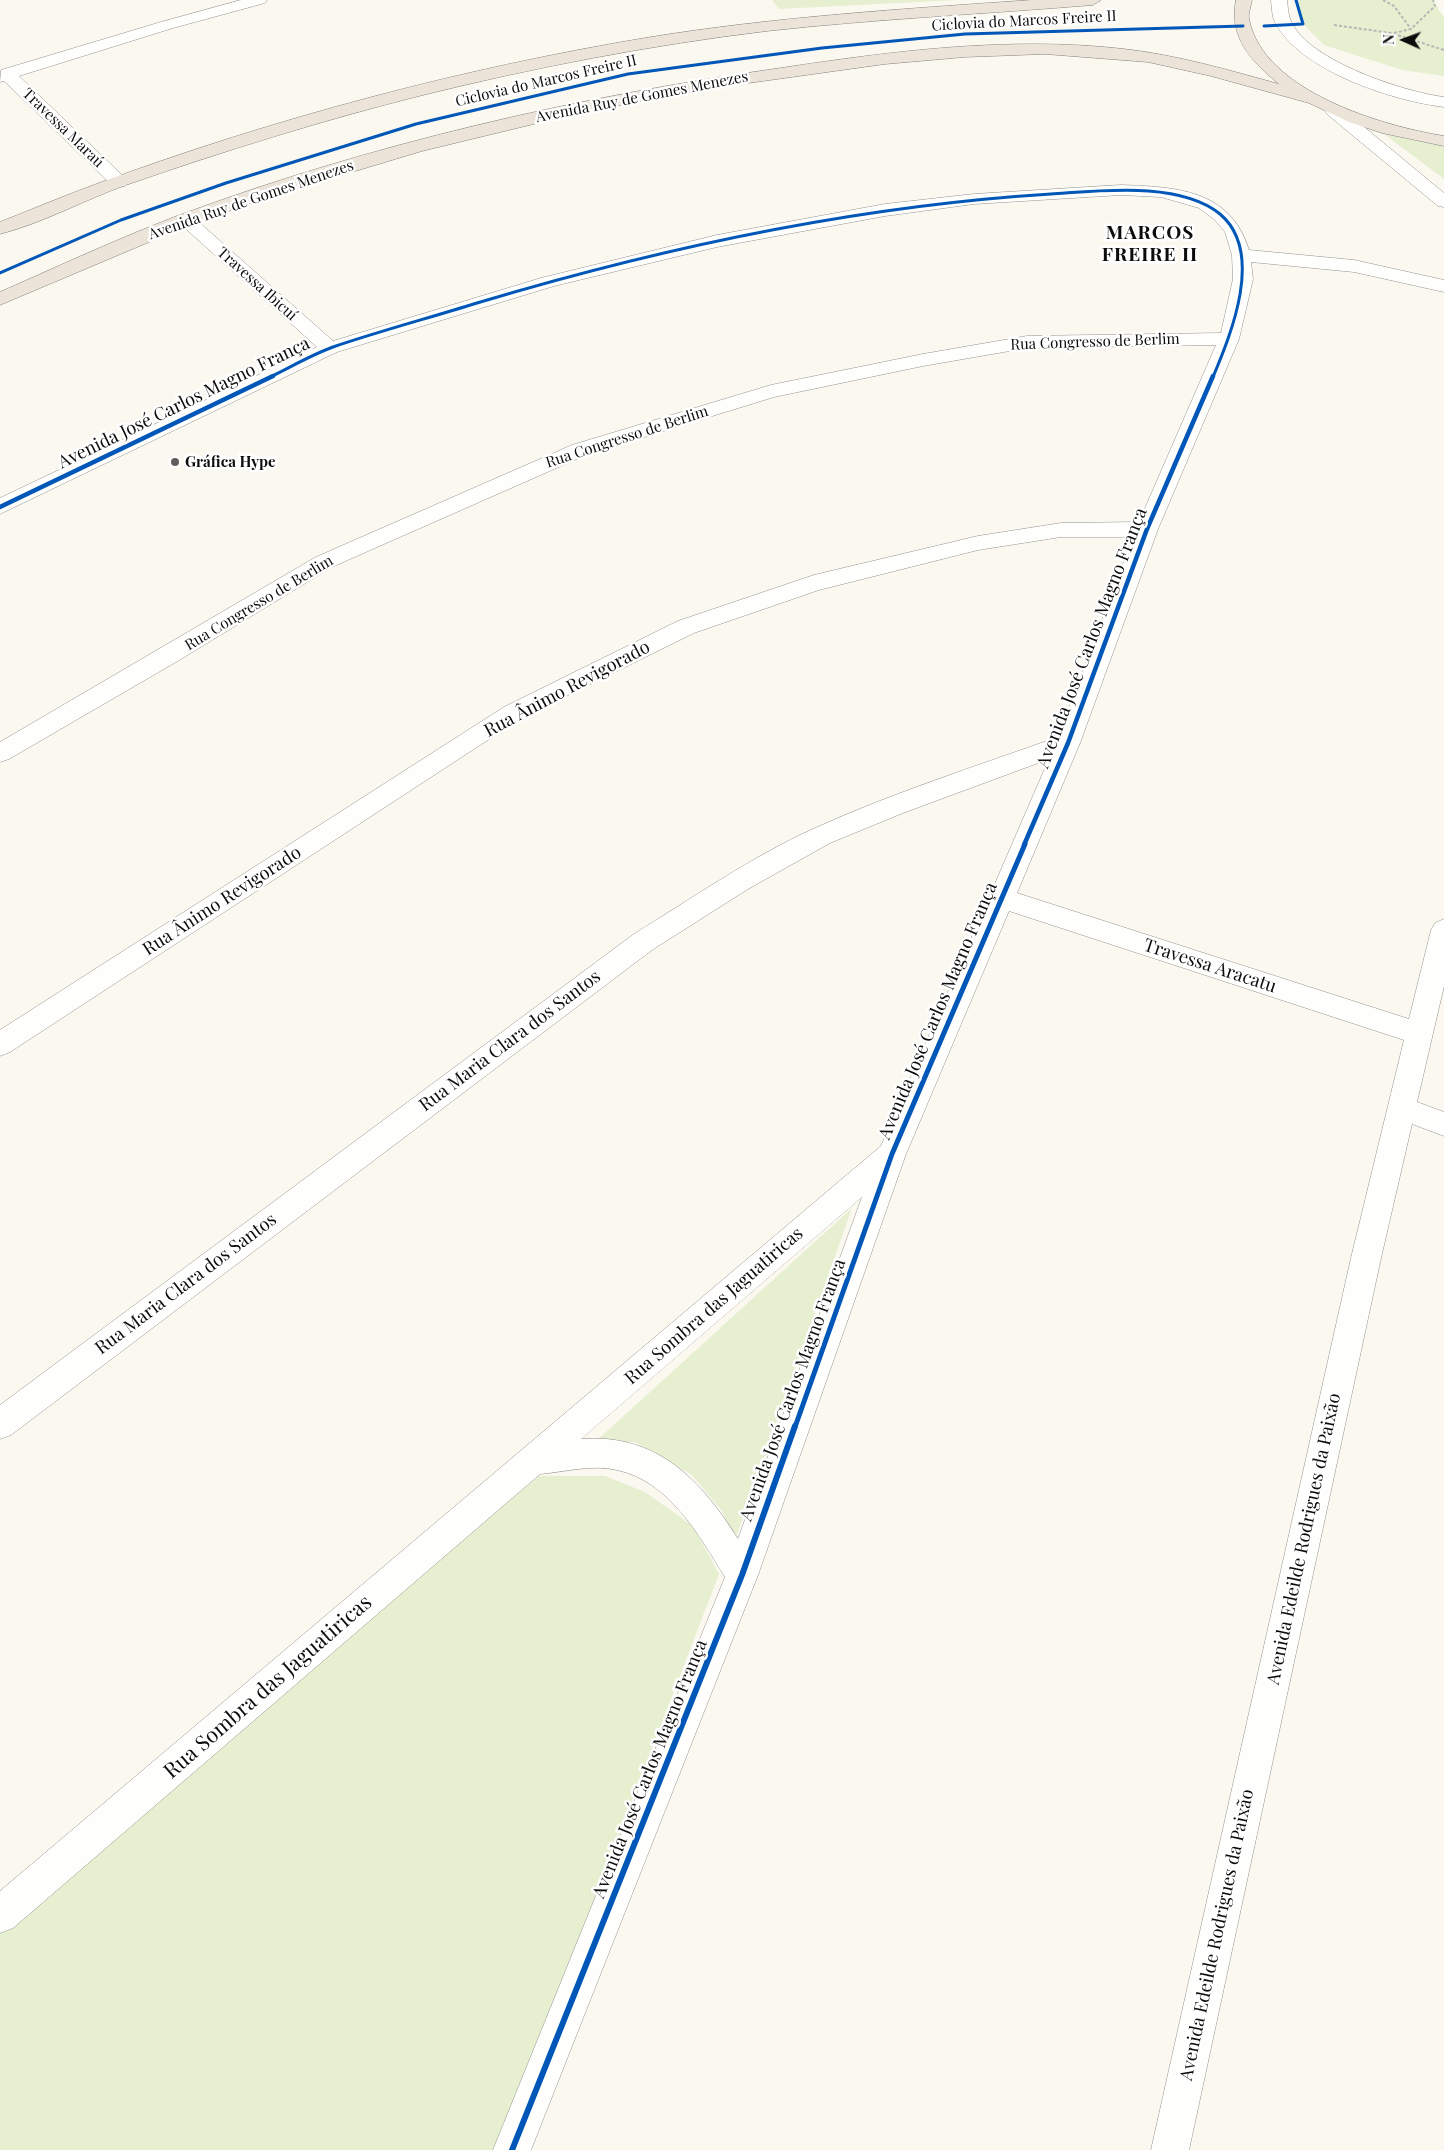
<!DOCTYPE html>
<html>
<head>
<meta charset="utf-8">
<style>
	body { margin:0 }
	#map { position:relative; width:1444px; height:2150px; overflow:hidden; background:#fbf8f0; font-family:"Playfair Display",serif }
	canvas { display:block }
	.north { position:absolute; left:1379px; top:15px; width:50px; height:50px; -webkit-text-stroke:4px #fff; paint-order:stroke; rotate:272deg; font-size:14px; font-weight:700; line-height:20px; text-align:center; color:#0c0c0c }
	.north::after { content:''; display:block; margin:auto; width:18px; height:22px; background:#0c0c0c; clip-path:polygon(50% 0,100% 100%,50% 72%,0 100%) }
</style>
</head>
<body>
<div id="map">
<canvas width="1444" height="2150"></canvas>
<div class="north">N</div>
</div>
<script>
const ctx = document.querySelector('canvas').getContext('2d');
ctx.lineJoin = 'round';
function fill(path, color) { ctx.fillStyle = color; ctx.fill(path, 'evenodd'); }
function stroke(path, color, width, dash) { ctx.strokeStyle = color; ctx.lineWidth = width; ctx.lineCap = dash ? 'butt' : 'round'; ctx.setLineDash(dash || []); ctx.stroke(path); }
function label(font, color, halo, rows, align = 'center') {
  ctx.font = font + ' "Playfair Display",serif'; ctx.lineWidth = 5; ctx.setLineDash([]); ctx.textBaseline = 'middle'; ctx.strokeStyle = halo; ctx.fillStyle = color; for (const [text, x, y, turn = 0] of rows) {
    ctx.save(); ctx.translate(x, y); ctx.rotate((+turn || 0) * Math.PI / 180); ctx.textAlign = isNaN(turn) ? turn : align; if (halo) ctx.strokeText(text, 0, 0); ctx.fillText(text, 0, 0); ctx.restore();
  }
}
fill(new Path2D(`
	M 772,0 L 958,0 L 779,9 Z
	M 1296,0 L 1433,0 L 1444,18 L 1444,76 L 1402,70 L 1324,45 L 1303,24 Z
	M 1384,134 L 1444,146 L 1444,179 Z
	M 852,1208 L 735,1540 L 722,1511 L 692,1475 L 635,1442 L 595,1442 Z
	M 539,1476 L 605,1476 L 645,1492 L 693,1526 L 719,1574 L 498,2150 L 0,2150 L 0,1919 Z`), '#e7efd1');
const minor = new Path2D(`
	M 241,0 L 267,0 L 265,3 L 173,28 L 19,76 L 125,178 L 128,182 L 125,186 L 113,186 L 4,81 L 0,82 L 1,70 L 161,22 Z
	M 1271,0 L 1287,0 C 1288,7 1288,16 1292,23 C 1310,61 1404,92 1444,97 L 1444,107 C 1394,101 1304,72 1277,26 C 1272,19 1272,9 1271,0 Z
	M 1334,106 L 1340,107 L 1444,193 L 1444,207 L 1438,206 L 1328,115 L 1325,111 L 1328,107 Z
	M 1121,185 C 1176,187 1230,189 1249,250 L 1354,260 L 1444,280 L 1444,292 L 1354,272 L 1251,262 L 1253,279 L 1239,339 L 1158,529 L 1080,743 L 1017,893 L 1409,1019 L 1431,930 L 1435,923 L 1444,919 L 1444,986 L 1417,1102 L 1444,1112 L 1444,1136 L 1412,1124 L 1381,1258 L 1189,2150 L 1151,2150 L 1351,1258 L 1404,1040 L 1009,911 L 906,1154 L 758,1575 L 531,2150 L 493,2150 L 725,1577 C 699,1535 669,1481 617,1470 C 593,1464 564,1472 540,1474 L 13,1928 L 0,1933 L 0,1891 L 881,1146 L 1049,759 L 903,813 L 830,843 L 748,889 L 652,950 L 11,1435 L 0,1439 L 0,1405 L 634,934 C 691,899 753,856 813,829 C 892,793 977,766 1058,737 L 1133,537 L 1061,537 L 978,550 L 819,590 L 694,633 L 520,719 L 10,1052 L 0,1056 L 0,1030 L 504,707 L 678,621 L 814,575 L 978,536 L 1061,523 L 1139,522 L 1216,345 L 1027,348 L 923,366 L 774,397 L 586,455 L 332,567 L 176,662 L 9,759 L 0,762 L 0,742 L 316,557 L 572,445 L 771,385 L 923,354 L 1027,336 L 1221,333 L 1233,279 L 1232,255 L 1225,232 L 1215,220 L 1199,208 L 1161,197 L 1121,195 L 974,204 L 885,216 L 717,247 L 554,286 L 337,352 L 0,514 L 0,498 L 317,347 L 176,220 L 178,216 L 192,216 L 333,341 L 541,278 L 717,235 L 885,204 L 974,194 ZM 862,1197 L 738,1539 C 701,1480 657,1433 581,1439 Z`);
const major = new Path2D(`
	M 1032,0 L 1101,0 L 1093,5 C 984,14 875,19 767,31 C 651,45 536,67 423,95 C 323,120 224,151 126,185 C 84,200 43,223 0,234 L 0,222 C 33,209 66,195 99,183 C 276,118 460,69 645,38 C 773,17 903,9 1032,0 Z
	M 1236,0 L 1252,0 C 1251,6 1248,13 1249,19 C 1263,91 1382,126 1444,136 L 1444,146 L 1382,133 L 1349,122 L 1309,103 L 1211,76 L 1148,62 L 1045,54 L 965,57 L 885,64 L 727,86 L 649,99 L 571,115 L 422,151 L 269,197 L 194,223 L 0,305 L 0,292 C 59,266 117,239 177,216 C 371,144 575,97 781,68 C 894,51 1010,36 1124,49 C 1177,55 1228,70 1279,84 C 1252,62 1228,37 1236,0 Z`);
stroke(minor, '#94928f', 1);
stroke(major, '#81807c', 1);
stroke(new Path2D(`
	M 1383,0 L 1394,6 L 1411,29
	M 1334,25 L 1391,33 L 1444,50
	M 1394,33 L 1411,29 L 1435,6 L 1433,0`), '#b7b7b5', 2, [3, 2]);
fill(minor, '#fefefd');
fill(major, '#ece4d8');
stroke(new Path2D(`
	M 1264,26 L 1303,24 L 1296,0
	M 0,273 L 121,220 L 226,183 L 416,124 L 628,74 L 822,48 L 965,34 L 1243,26
	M 270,377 C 291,367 311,355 333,347 C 380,331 429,318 477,303 C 664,247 856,206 1051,194 C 1100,191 1179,181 1220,214 C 1265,252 1231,334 1213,377`), '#0057b8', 3);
stroke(new Path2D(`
	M 0,507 L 273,376
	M 1024,845 L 1068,743 L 1147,529 L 1213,376`), '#0057b8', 4.5);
stroke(new Path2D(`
	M 795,1427 L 892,1154 L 1025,844`), '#0057b8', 5);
stroke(new Path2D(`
	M 512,2150 L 742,1575 L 795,1426`), '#0057b8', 6);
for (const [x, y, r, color] of [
	[175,462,5,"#605f5c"]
]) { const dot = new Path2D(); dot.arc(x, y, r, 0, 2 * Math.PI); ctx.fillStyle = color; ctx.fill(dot); stroke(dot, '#fff', 2); }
label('15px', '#0c0c0c', '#fff', [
	["Ciclovia do Marcos Freire II",1024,21,-3],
	["Ciclovia do Marcos Freire II",546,81,-13],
	["Avenida Ruy de Gomes Menezes",642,97,-11],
	["Travessa Maraú",63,128,44],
	["Avenida Ruy de Gomes Menezes",251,200,-19],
	["Travessa Ibicuí",257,284,42],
	["Rua Congresso de Berlim",1095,342,-2],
	["Rua Congresso de Berlim",627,437,-18],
	["Rua Congresso de Berlim",259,603,-31]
]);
label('bold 15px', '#0c0c0c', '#fff', [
	["Gráfica Hype",185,462]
], 'left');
label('18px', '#0c0c0c', '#fff', [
	["Avenida José Carlos Magno França",184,403,-26],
	["Avenida José Carlos Magno França",1092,638,-69],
	["Rua Ânimo Revigorado",567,689,-28],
	["Rua Ânimo Revigorado",222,901,-33],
	["Travessa Aracatu",1210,966,18],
	["Avenida José Carlos Magno França",938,1011,-67],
	["Rua Maria Clara dos Santos",510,1041,-37],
	["Rua Maria Clara dos Santos",186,1284,-37],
	["Rua Sombra das Jaguatiricas",714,1306,-41],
	["Avenida José Carlos Magno França",793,1390,-70],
	["Avenida Edeilde Rodrigues da Paixão",1304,1539,-78],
	["Avenida José Carlos Magno França",650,1769,-68],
	["Avenida Edeilde Rodrigues da Paixão",1217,1935,-78]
]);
ctx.letterSpacing = '1px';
label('bold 19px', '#0c0c0c', '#fff', [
	["MARCOS",1150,233],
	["FREIRE II",1150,255]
]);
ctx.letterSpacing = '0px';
label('21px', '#0c0c0c', '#fff', [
	["Rua Sombra das Jaguatiricas",268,1687,-41]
]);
</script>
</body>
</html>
